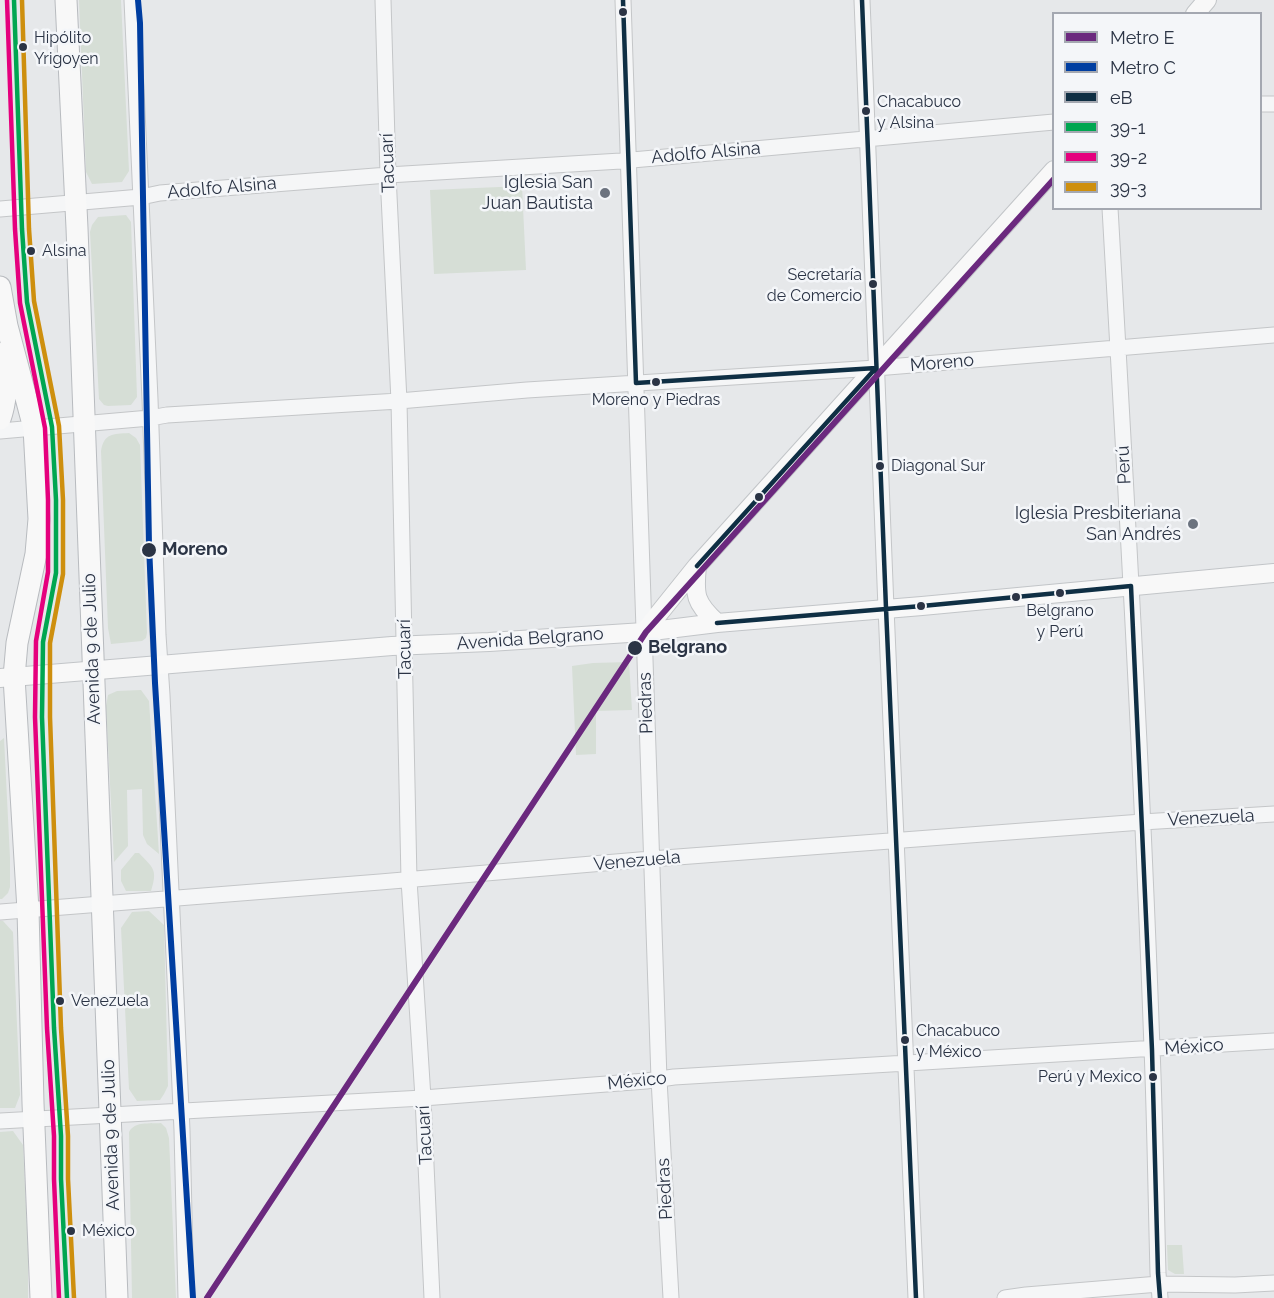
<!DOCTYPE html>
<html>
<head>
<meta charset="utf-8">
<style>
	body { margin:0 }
	#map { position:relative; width:1274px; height:1298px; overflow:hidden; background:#e6e8ea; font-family:Raleway,sans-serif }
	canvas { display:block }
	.legend { position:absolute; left:1052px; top:12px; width:210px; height:198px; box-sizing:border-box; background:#f4f6f9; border:2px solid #a4a8b1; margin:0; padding:8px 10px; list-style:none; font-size:18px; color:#2b3445 }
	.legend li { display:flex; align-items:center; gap:12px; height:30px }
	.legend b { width:30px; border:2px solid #a4a8b1 }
</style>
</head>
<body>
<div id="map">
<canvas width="1274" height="1298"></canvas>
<ul class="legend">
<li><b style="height:8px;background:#6b297e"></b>Metro E</li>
<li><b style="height:8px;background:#003ea1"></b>Metro C</li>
<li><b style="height:8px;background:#0f2f44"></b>eB</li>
<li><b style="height:8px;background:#00a651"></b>39-1</li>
<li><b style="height:8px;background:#e5007d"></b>39-2</li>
<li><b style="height:8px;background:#ce8f0e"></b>39-3</li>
</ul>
</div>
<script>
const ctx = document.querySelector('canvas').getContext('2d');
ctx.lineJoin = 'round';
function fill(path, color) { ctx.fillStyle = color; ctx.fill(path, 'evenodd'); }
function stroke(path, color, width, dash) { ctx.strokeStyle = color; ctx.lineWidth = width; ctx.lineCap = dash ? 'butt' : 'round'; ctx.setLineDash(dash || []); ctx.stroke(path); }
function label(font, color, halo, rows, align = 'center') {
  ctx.font = font + ' Raleway,sans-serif'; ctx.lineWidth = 5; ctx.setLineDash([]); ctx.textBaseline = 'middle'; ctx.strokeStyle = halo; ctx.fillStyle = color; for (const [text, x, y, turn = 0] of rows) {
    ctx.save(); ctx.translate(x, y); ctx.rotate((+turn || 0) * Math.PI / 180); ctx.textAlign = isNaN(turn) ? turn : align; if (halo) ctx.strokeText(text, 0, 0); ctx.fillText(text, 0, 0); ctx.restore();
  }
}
fill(new Path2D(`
	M 79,0 L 121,0 L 129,171 L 122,182 L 92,184 L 86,172 Z
	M 522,186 L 526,270 L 434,274 L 430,190 Z
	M 126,215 L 131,222 L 137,397 L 131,405 L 108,406 L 104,405 L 99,399 L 90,232 L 92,225 L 98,217 Z
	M 129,433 L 136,438 L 140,445 L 147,633 L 146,638 L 142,641 L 111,644 L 108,628 L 101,451 C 104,433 113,434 129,433 Z
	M 629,662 L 632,710 L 596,711 L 596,754 L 576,755 L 572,666 L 593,663 Z
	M 141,690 L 149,701 L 159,854 L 147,844 L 143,835 L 142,789 L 127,790 L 128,846 L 114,862 L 106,706 L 108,695 L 117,691 Z
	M 4,738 L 10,858 L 10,887 L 8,893 L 2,899 L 0,899 L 0,741 Z
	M 135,853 L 139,853 C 153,868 158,869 151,891 L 126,891 L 121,881 L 121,870 Z
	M 149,911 L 164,925 L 168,1086 L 164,1094 L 160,1100 L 137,1101 L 129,1089 L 121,928 L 132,912 Z
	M 0,921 L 3,921 L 13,932 L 20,1095 L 15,1108 L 0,1108 Z
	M 161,1123 L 166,1128 L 169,1138 L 176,1298 L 132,1298 L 129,1132 C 135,1121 149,1124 161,1123 Z
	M 13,1131 L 23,1145 L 28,1250 L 28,1298 L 0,1298 L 0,1132 Z
	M 1167,1245 L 1182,1245 L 1184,1274 L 1175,1274 L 1168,1270 Z`), '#d6ded6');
const minor = new Path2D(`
	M 132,0 L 150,399 L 158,635 L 162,695 L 182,1130 L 186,1298
	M 383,0 L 388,175 L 399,401 L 409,880 L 423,1098 L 432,1298
	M 623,0 L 659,1079 L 671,1298
	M 862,0 L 886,608 L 916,1298
	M 1260,104 L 1274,104
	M 1110,208 C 1126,488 1142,768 1152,1048 C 1155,1123 1156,1198 1158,1273 L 1160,1298
	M 0,209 L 141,197 L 160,193 L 388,175 L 621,161 L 1054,122
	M 0,431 L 150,418 L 167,415 L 399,401 L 527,390 L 876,368 L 1274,335
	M 0,912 L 380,882 L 651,859 L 1142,822 L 1274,814
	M 0,1121 L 423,1098 L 646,1081 L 674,1077 L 1274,1041
	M 1005,1298 L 1026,1295 L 1159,1284 L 1235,1285 L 1274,1283`);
const major = new Path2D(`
	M 1195,14 L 1207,0
	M 697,566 C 694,595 695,603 717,623
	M 644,632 L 697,566 L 1054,170
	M 0,678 L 392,646 L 489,642 L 644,632 L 717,623 L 922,606 L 1274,573`);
const highway = new Path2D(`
	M 66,0 L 77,228 L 117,1298
	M 0,287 L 7,326 L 34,428 L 38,501 L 39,519 L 36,554 L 17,643 L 14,677 L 28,910 L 33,1103 L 41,1298
	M 0,419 C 8,397 6,373 7,351`);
stroke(minor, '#c4c6c8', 17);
stroke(major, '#c2c5c8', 20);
stroke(highway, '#b8bbbf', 23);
stroke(minor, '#f5f6f7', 15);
stroke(major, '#f8f8f8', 18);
stroke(highway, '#f8f8f8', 21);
stroke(new Path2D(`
	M 623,0 L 636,383
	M 862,0 L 886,608 L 916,1298
	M 636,383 L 876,368
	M 697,566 L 876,368
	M 1131,586 L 1152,1050 L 1158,1273 L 1160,1298
	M 717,623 L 922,606 L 1131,586`), '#0f2f44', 4.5);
stroke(new Path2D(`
	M 14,0 L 22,229 L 27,302 L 52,427 L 56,500 L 56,573 L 43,642 L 42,717 L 54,1028 L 61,1136 L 61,1179 L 67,1298`), '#00a651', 4.5);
stroke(new Path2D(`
	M 7,0 L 15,229 L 20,303 L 45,428 L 48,500 L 48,572 L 36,641 L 35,717 L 47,1028 L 54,1136 L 54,1179 L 59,1298`), '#e5007d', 4.5);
stroke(new Path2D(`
	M 22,0 L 29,229 L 34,301 L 59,426 L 63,500 L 63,574 L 50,643 L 50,717 L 61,1028 L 68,1136 L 68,1179 L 74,1298`), '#ce8f0e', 4.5);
stroke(new Path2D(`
	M 207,1298 L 646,632 L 1054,179`), '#6b297e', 6);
stroke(new Path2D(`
	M 138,0 L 140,23 L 149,545 L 155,683 L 193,1298`), '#003ea1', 6);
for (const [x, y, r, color] of [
	[623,12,5,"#2b3445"],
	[23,47,5,"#2b3445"],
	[866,111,5,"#2b3445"],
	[605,193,6,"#6c737f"],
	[31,251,5,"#2b3445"],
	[873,284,5,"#2b3445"],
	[656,382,5,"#2b3445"],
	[880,466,5,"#2b3445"],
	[759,497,5,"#2b3445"],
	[1193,524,6,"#6c737f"],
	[149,550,8,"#2b3445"],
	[1060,593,5,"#2b3445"],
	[1016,597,5,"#2b3445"],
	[921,606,5,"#2b3445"],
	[635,648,8,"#2b3445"],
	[60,1001,5,"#2b3445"],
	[905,1040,5,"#2b3445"],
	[1153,1077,5,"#2b3445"],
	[71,1231,5,"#2b3445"]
]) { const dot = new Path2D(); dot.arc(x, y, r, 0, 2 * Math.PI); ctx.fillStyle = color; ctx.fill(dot); stroke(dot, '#f4f6f9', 2); }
label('16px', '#2b3445', '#f4f6f9', [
	["Hipólito",34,38],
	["Yrigoyen",34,59],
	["Chacabuco",877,102],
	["y Alsina",877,123],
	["Alsina",42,251],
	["Secretaría",862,275,"right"],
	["de Comercio",862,296,"right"],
	["Moreno y Piedras",656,400,"center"],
	["Diagonal Sur",891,466],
	["Belgrano",1060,611,"center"],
	["y Perú",1060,632,"center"],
	["Venezuela",71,1001],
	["Chacabuco",916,1031],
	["y México",916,1052],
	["Perú y Mexico",1142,1077,"right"],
	["México",82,1231]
], 'left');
label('18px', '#2b3445', '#f4f6f9', [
	["Adolfo Alsina",706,153,-5],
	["Tacuarí",388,163,-92],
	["Adolfo Alsina",222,188,-5],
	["Moreno",942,363,-5],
	["Perú",1124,465,-93],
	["Avenida Belgrano",530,639,-4],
	["Avenida 9 de Julio",92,649,-92],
	["Tacuarí",405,649,-91],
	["Piedras",646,703,-92],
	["Venezuela",1211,818,-3],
	["Venezuela",637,861,-5],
	["México",1194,1047,-4],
	["México",637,1081,-6],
	["Avenida 9 de Julio",111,1135,-92],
	["Tacuarí",425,1135,-93],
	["Piedras",665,1189,-93]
]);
label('18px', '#2b3445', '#f4f6f9', [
	["Iglesia San",593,183],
	["Juan Bautista",593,204],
	["Iglesia Presbiteriana",1181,514],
	["San Andrés",1181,535]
], 'right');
label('bold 18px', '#2b3445', '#f4f6f9', [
	["Moreno",162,550],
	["Belgrano",648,648]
], 'left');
</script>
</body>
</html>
